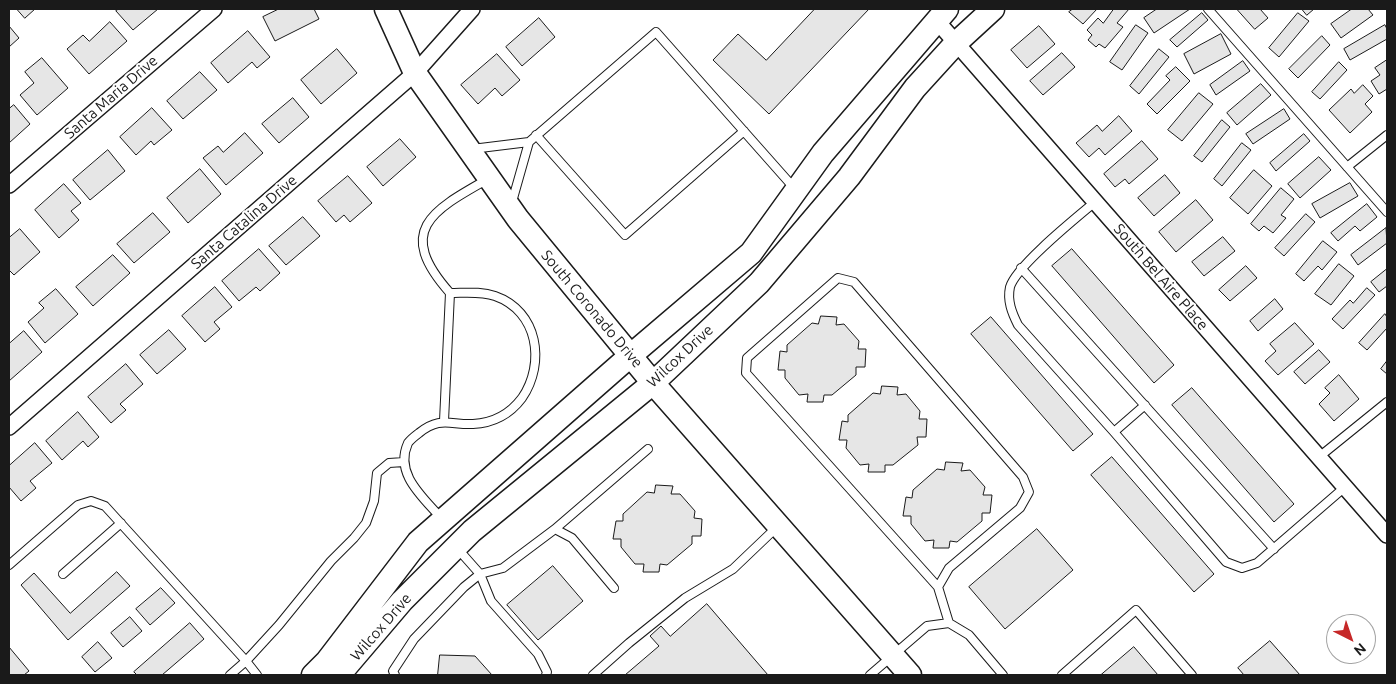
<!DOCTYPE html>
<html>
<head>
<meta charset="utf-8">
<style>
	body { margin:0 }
	#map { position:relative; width:1396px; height:684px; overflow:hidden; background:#fff; font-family:Ubuntu,sans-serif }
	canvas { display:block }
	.frame { position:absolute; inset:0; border:10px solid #1a1a1a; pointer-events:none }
	.north { position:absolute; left:1326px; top:614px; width:50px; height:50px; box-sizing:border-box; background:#fff; border:1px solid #a3a3a3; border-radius:50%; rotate:139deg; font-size:14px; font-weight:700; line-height:20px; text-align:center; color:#1a1a1a }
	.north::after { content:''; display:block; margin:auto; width:18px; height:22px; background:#c62828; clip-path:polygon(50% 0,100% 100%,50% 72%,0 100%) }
</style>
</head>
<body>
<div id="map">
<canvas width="1396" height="684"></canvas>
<div class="frame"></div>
<div class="north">N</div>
</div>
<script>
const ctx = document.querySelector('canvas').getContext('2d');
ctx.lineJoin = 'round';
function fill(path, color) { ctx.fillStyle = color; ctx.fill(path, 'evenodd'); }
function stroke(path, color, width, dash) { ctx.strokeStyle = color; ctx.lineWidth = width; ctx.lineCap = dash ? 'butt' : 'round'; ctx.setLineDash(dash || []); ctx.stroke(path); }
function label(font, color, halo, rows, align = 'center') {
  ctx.font = font + ' Ubuntu,sans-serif'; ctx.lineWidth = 4; ctx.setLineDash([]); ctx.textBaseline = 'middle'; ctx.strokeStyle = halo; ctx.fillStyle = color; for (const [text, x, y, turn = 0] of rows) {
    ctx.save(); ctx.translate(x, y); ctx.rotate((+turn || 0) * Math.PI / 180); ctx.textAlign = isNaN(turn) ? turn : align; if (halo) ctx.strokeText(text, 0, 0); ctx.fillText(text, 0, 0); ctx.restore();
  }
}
const building = new Path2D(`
	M 17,9 L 35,9 L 25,18 Z
	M 119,9 L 158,9 L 133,30 L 116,11 Z
	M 279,9 L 314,9 L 319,19 L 275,41 L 263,17 Z
	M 815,9 L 869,9 L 769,114 L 713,60 L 738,34 L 766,60 Z
	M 1073,9 L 1097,9 L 1083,24 L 1069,12 Z
	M 1114,9 L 1129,9 L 1117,23 L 1123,27 L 1105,48 L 1099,44 L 1096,47 L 1088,40 L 1092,35 L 1087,30 L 1098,18 L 1103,23 Z
	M 1157,9 L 1190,9 L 1154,33 L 1144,18 Z
	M 1237,9 L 1260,9 L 1268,18 L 1255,29 Z
	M 1302,9 L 1314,9 L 1307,15 Z
	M 1352,9 L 1368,9 L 1373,15 L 1341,38 L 1331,24 Z
	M 1202,13 L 1208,20 L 1177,47 L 1170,40 Z
	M 1298,13 L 1309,21 L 1279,57 L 1269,48 Z
	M 539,18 L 555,37 L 522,66 L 506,47 Z
	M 110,22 L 127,41 L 89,74 L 67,49 L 83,35 L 89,41 Z
	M 1136,25 L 1148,33 L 1122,70 L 1110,62 Z
	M 1385,25 L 1387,29 L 1387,39 L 1350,60 L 1344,49 Z
	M 9,26 L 19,38 L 9,47 Z
	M 1039,26 L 1055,44 L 1027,68 L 1011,50 Z
	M 248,31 L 270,57 L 257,68 L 252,62 L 228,83 L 211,63 Z
	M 1221,34 L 1231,54 L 1194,74 L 1184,54 Z
	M 1322,36 L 1330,45 L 1298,78 L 1289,69 Z
	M 337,49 L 357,73 L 321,104 L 301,80 Z
	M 1159,49 L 1169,57 L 1139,94 L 1130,86 Z
	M 1062,53 L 1075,67 L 1043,95 L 1030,81 Z
	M 497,54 L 520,80 L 502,96 L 495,88 L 478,104 L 461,85 Z
	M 42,58 L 68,88 L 37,115 L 20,95 L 34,83 L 25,72 Z
	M 1387,60 L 1387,89 L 1379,94 L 1371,81 L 1380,75 L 1375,68 Z
	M 1243,61 L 1250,71 L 1216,95 L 1210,85 Z
	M 1339,62 L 1347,70 L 1320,99 L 1312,92 Z
	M 1176,67 L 1190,81 L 1157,114 L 1147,104 L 1170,80 L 1166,76 Z
	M 200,72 L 217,90 L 183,119 L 167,101 Z
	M 1261,84 L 1271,95 L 1237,125 L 1227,113 Z
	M 1363,85 L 1373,96 L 1365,104 L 1372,112 L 1350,133 L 1329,110 L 1351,89 L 1354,93 Z
	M 1199,93 L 1213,104 L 1182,141 L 1168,130 Z
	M 293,98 L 309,117 L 279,143 L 262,124 Z
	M 14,105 L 30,124 L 9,143 L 9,109 Z
	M 152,108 L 172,130 L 154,145 L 151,141 L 136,155 L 120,137 Z
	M 1284,109 L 1290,119 L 1253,144 L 1246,134 Z
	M 1119,116 L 1132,131 L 1105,155 L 1099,148 L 1089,157 L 1076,143 L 1097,125 L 1102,131 Z
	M 1222,120 L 1230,127 L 1202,162 L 1194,156 Z
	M 245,133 L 263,153 L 226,185 L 203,158 L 218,146 L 223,152 Z
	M 1304,134 L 1310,141 L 1276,171 L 1270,163 Z
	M 400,139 L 416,157 L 383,186 L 367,167 Z
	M 1142,141 L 1158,159 L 1129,184 L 1125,179 L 1115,187 L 1104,174 Z
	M 1242,143 L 1251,150 L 1222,186 L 1214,179 Z
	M 108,150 L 125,171 L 90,200 L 73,180 Z
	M 1319,157 L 1331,170 L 1300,198 L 1288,184 Z
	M 200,169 L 221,194 L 188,223 L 167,198 Z
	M 1254,170 L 1272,186 L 1248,214 L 1230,198 Z
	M 1165,175 L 1180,193 L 1154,216 L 1138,198 Z
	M 348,176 L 372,203 L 350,222 L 344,215 L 336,222 L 318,201 Z
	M 1350,183 L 1358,196 L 1320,218 L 1312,204 Z
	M 64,184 L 81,203 L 71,211 L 79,220 L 59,238 L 35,210 Z
	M 1281,188 L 1294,199 L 1281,215 L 1286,218 L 1273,233 L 1264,226 L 1259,231 L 1251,224 Z
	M 1196,200 L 1213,220 L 1176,252 L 1159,232 Z
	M 1367,204 L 1377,217 L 1360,231 L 1355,226 L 1338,241 L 1331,233 Z
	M 153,213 L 170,232 L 134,263 L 117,244 Z
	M 1306,214 L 1315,222 L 1284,256 L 1275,248 Z
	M 303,217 L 320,236 L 286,265 L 269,246 Z
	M 1386,228 L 1387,243 L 1358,265 L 1351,255 Z
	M 20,229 L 40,252 L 14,275 L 9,270 L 9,238 Z
	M 1223,237 L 1235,251 L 1204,276 L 1192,262 Z
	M 1323,241 L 1337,252 L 1322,270 L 1318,266 L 1304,281 L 1296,274 Z
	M 259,249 L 280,273 L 260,291 L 256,287 L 239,301 L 222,281 Z
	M 1072,249 L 1174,365 L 1154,383 L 1052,266 Z
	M 113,255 L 130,273 L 93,306 L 76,287 Z
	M 1339,264 L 1354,276 L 1331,305 L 1315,294 Z
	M 1246,266 L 1257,278 L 1230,301 L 1219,290 Z
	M 1387,269 L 1387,286 L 1379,292 L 1371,282 Z
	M 215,287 L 232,307 L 214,322 L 220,329 L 205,342 L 182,316 Z
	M 1367,288 L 1375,295 L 1343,329 L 1332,319 L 1350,300 L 1353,303 Z
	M 56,289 L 78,314 L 45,343 L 28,322 L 44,308 L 39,303 Z
	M 1275,299 L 1283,309 L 1258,331 L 1250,321 Z
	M 1385,314 L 1387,317 L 1387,328 L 1367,350 L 1359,343 Z
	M 821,316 L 837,317 L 836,325 L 844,324 L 859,341 L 858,349 L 866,349 L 865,367 L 856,367 L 856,375 L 832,395 L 824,395 L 823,402 L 807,402 L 808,394 L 799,395 L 785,378 L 785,370 L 778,370 L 780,351 L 787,352 L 787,345 L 812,323 L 818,324 Z
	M 991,317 L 1093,434 L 1073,451 L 971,334 Z
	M 1295,323 L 1314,344 L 1278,375 L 1265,361 L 1276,351 L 1270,344 Z
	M 169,330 L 186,349 L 157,374 L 140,355 Z
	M 24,331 L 42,352 L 9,381 L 9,344 Z
	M 1319,350 L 1330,362 L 1305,384 L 1294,372 Z
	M 1387,361 L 1387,374 L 1381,369 Z
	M 126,364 L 143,384 L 120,404 L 126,410 L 111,423 L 88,397 Z
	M 1339,375 L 1359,399 L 1334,421 L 1319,404 L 1330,393 L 1325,388 Z
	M 882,386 L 898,387 L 897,395 L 906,394 L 920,411 L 919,419 L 927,419 L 926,437 L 917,437 L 918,445 L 893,465 L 885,465 L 885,472 L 868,472 L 869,464 L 860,465 L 846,448 L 847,440 L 839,440 L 842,421 L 848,422 L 848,415 L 873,393 L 880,394 Z
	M 1192,388 L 1294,504 L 1274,522 L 1172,405 Z
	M 78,412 L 99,437 L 88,447 L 83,441 L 62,460 L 46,441 Z
	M 35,443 L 52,463 L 30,481 L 36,488 L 21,501 L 9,487 L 9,466 Z
	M 1112,457 L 1214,574 L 1194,592 L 1091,475 Z
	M 946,462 L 963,463 L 961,471 L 970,470 L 985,487 L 983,495 L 992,495 L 990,513 L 982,513 L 982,521 L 957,542 L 950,541 L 949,548 L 933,548 L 934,540 L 925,541 L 911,524 L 911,516 L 903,516 L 906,497 L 912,498 L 913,490 L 937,469 L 944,470 Z
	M 656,485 L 673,486 L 671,494 L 680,494 L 695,511 L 694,518 L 702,519 L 701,536 L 692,536 L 692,544 L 667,565 L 660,564 L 659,572 L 643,572 L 644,564 L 635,564 L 621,547 L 621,539 L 613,539 L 616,521 L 623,521 L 623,514 L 647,492 L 654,493 Z
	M 1037,529 L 1073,570 L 1005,629 L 969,587 Z
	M 553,566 L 583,601 L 538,640 L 507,605 Z
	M 117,572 L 130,586 L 68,640 L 21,585 L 34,573 L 70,613 Z
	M 161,588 L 175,603 L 150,625 L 136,609 Z
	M 707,604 L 768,675 L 625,675 L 659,646 L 650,636 L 661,626 L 670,636 Z
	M 130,617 L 142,631 L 123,647 L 111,633 Z
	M 190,623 L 204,639 L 162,675 L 137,675 L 134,672 Z
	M 1270,641 L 1300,675 L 1244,675 L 1238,668 Z
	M 98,642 L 112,658 L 95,672 L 82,657 Z
	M 9,647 L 29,671 L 24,675 L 9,675 Z
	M 1134,647 L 1158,675 L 1101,675 Z
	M 440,655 L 475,656 L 492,675 L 438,675 Z`);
fill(building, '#e6e6e6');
stroke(building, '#1a1a1a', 1);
const lane = new Path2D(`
	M 1208,9 L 1387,212
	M 536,135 L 625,235 L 744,131
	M 472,149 L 529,142 L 656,32 L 795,189
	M 1347,167 L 1387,135
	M 512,202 L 529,142
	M 1095,202 C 1076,218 1016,266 1010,287 C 1007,301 1012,313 1018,325 L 1114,432 L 1226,562 L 1242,568 L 1257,563 L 1345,487
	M 1021,268 L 1274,549
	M 444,421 L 450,293 C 395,231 431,211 488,179
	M 1114,432 L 1145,405
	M 1319,457 L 1387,402
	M 441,518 C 423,497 394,474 408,443 C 411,439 415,436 419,433 C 440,416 450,425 473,424 C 493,423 510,414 522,398 C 546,363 538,311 495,296 C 481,291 465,293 450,293
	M 555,529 L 648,449
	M 457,548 L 480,574 L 491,601 L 538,654 L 547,672 L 546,675
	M 9,565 L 78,505 L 91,501 L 105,506 L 246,661 L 257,675
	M 63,574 L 121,523
	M 938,587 L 746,373 L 747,358 L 838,278 L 854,282 L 1023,477 L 1029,492 L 1020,508 L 949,568 L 938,587 L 949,623
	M 230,675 L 246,661 L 279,625 L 331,561 L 354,538 L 366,523 L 374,501 L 377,473 L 389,463 L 404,462
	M 395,675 L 393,671 L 414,639 L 464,587 L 480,574 L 503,568 L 555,529 L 572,538 L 614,588
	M 593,675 L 629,643 L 685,598 L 733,569 L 777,527
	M 870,675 L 927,626 L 949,623 L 969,635 L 1003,675
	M 1062,675 L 1136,610 L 1192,675`);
const street = new Path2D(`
	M 936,20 L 1387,535
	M 9,185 L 214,9
	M 9,427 L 415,73 L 472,9`);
const secondary = new Path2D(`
	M 386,9 L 415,73 L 518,219 L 653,383 L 910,675
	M 313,675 L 327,661 L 418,542 L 630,356 L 751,253 L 823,153 L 947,9
	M 339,675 L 402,601 L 472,531 L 653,383 L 759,283 L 849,177 L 915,88 L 956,43 L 993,9`);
stroke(lane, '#1a1a1a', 10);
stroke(street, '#1a1a1a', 18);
stroke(secondary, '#1a1a1a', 25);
stroke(lane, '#fff', 8);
stroke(street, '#fff', 15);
stroke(secondary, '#fff', 22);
label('15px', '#1a1a1a', '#fff', [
	["Santa Maria Drive",111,97,-41],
	["Santa Catalina Drive",244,222,-41],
	["South Bel Aire Place",1161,277,49],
	["South Coronado Drive",592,309,50],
	["Wilcox Drive",680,356,-43],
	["Wilcox Drive",381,627,-49]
]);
</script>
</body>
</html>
